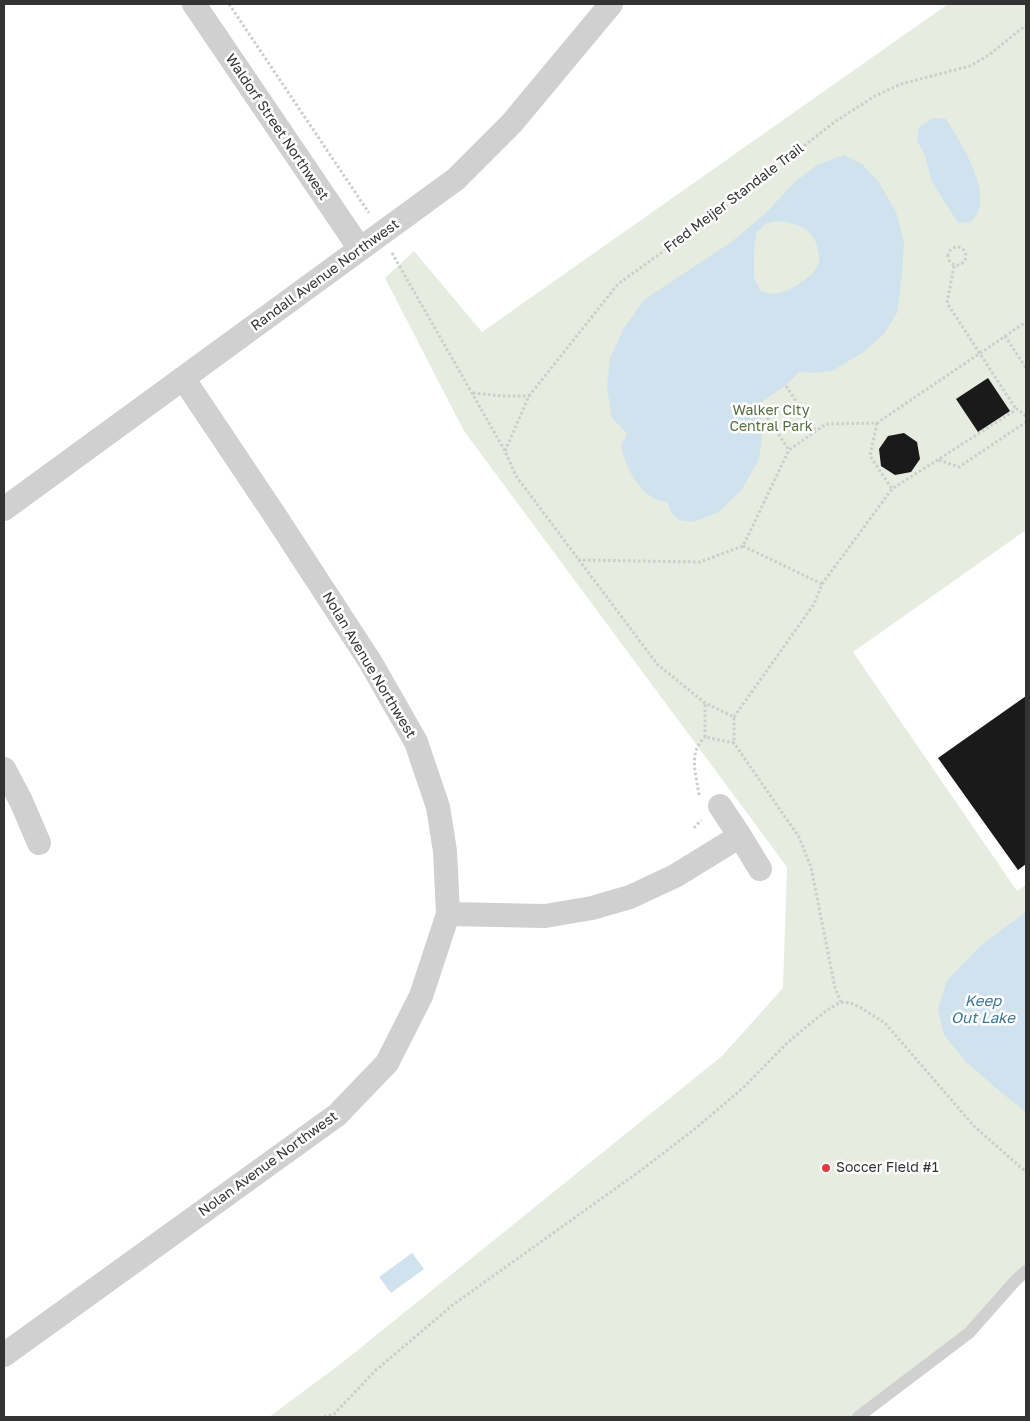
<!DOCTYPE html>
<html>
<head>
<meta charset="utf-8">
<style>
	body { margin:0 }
	#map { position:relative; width:1030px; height:1421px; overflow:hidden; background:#fff; font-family:"Golos Text",sans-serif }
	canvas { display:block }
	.frame { position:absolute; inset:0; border:5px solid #333; pointer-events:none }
</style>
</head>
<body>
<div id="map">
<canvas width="1030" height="1421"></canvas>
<div class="frame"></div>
</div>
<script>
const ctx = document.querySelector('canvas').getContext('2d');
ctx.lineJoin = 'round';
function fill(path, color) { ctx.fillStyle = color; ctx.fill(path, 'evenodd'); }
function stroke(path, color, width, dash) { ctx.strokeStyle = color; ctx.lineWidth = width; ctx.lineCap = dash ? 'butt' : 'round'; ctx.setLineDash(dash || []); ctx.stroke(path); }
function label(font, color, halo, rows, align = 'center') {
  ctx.font = font + ' "Golos Text",sans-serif'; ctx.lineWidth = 5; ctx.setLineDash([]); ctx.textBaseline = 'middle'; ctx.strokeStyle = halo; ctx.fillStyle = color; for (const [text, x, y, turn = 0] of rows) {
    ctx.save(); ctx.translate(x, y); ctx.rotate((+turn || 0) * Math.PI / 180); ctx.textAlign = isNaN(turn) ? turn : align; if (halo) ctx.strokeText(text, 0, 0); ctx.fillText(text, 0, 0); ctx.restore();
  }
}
fill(new Path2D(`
	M 948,4 L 1026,4 L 1026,530 L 853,652 L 1017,891 L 1026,885 L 1026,1271 L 969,1333 L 858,1417 L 269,1417 L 343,1362 L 722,1056 L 783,988 L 787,867 L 464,431 L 385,278 L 414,251 L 482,332 Z`), '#e6ecdf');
fill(new Path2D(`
	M 933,118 L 946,119 C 959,140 987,183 979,208 C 978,213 974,218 971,222 L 958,223 L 931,180 L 925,155 L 917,141 L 919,127 Z
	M 844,155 L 862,164 L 878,181 L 896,212 L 904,242 L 902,275 L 897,313 L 884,334 L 862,353 L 832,371 L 815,373 L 799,372 L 786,385 L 759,404 L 755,408 L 764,423 L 759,459 L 741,491 L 717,513 L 692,522 L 679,520 L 672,514 L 667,502 C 663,501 656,500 652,497 C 635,486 625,464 621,446 L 627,433 L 612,418 L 607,387 L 610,358 L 624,328 L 645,299 L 730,243 L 764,215 L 795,182 L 817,165 ZM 776,221 C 796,223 816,228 818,252 C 819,255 820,260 819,263 C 814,278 786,294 772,294 C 768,293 764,292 761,291 L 754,278 L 754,253 L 756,233 L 765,224 Z
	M 1026,912 L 1026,1112 L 1003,1094 L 966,1062 L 944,1035 L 938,1008 L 947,981 L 979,947 Z
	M 412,1253 L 424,1269 L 391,1293 L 379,1277 Z`), '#cfe2ee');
fill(new Path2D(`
	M 988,378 L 1010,411 L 978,432 L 956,399 Z
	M 904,433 L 917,442 L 920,459 L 911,472 L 895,475 L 881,466 L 879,449 L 888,436 Z
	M 1026,696 L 1026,864 L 1018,870 L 938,758 Z`), '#1a1a1a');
stroke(new Path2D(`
	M 229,4 L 369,213
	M948 256a9 9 0 1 1 18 0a9 9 0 1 1-18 0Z
	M 392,253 L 505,451 L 516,476 L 657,664 L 705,703 L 734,717 L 734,743 L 705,737 L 705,703
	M 954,266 L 947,303 L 1016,409
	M 1005,336 L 1026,368
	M 786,386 L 815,430
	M 473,393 L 502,396 L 529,396
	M 759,405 L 789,450
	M 877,423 L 870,456 L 892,489
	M 505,451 L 529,396 L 618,284 L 729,204 L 836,121 L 875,96 L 901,84 L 970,66 L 989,55 L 1026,25
	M 939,460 L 959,467 L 1026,422
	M 743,546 L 822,584
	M 578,560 L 700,562 L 743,546 L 789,450 L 826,424 L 877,423 L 1026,322
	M 734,717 L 814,604 L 822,584 L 892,489 L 1017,409 L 1026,416
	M 699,795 C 696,774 688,752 705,737
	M 694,828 L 701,820
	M 841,1002 L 851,1003 L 861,1008 L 885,1023 L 974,1126 L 1026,1172
	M 324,1417 L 334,1414 L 376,1370 L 454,1304 L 640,1171 L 696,1128 L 744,1087 L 788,1042 L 827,1010 L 841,1002 L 835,988 L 811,867 L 799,837 L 734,743`), '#cdcdcd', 3, [2.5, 2.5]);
stroke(new Path2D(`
	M 858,1417 L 969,1333 L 1015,1281 L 1026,1271`), '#d0d0d0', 12);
stroke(new Path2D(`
	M 194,4 L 360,249
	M 4,509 L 456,179 L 512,123 L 611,4
	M 4,769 L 21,801 L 39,843
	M 740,836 L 760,869
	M 448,914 L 545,916 L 592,908 L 630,897 L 675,876 L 740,836 L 720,806
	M 4,1355 L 337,1115 L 387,1063 L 421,996 L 448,914 L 445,851 L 438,807 L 416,742 L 371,663 L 276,517 L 183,378`), '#d0d0d0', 24);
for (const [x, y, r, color] of [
	[826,1168,5,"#e63946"]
]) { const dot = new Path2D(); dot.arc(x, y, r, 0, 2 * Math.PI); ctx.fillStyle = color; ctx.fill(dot); stroke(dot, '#fff', 2); }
label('14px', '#333', '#fff', [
	["Waldorf Street Northwest",277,127,56],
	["Fred Meijer Standale Trail",734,198,-37],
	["Randall Avenue Northwest",325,275,-36],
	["Nolan Avenue Northwest",369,665,59],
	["Nolan Avenue Northwest",268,1164,-36]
]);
label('14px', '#56703f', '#fff', [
	["Walker City",771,411],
	["Central Park",771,427]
]);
label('14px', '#333', '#fff', [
	["Soccer Field #1",836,1168]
], 'left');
label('italic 15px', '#3f7597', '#fff', [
	["Keep",983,1001],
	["Out Lake",983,1018]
]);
</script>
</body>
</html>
